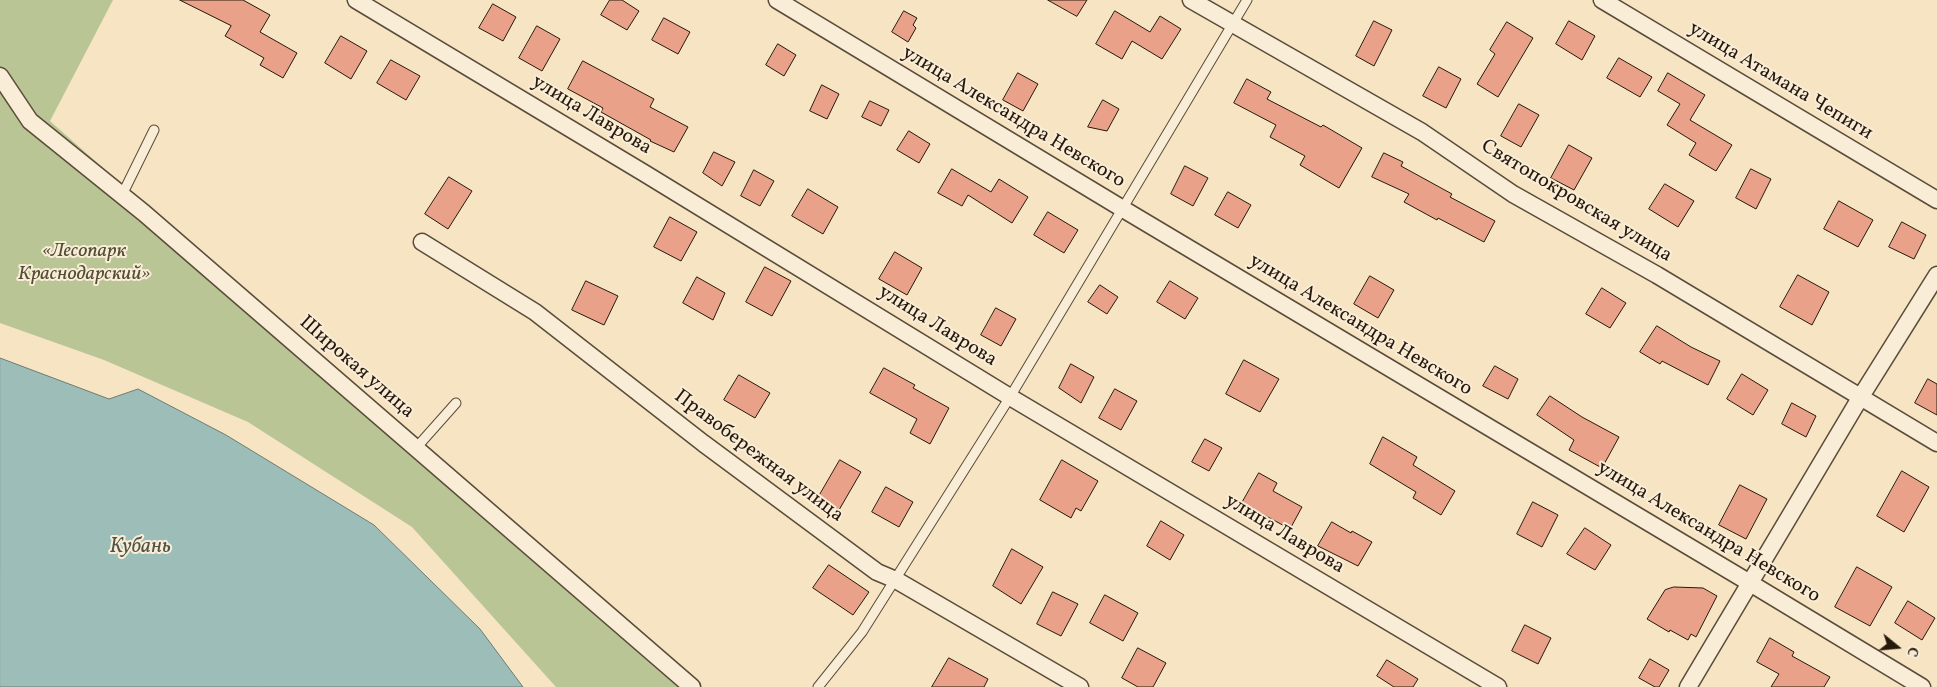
<!DOCTYPE html>
<html>
<head>
<meta charset="utf-8">
<style>
	body { margin:0 }
	#map { position:relative; width:1937px; height:687px; overflow:hidden; background:#f6e4c3; font-family:Vollkorn,serif }
	canvas { display:block }
	.north { position:absolute; left:1872px; top:622px; width:50px; height:50px; -webkit-text-stroke:4px #f9edd8; paint-order:stroke; rotate:107deg; font-size:14px; font-weight:700; line-height:20px; text-align:center; color:#26190b }
	.north::after { content:''; display:block; margin:auto; width:18px; height:22px; background:#26190b; clip-path:polygon(50% 0,100% 100%,50% 72%,0 100%) }
</style>
</head>
<body>
<div id="map">
<canvas width="1937" height="687"></canvas>
<div class="north">С</div>
</div>
<script>
const ctx = document.querySelector('canvas').getContext('2d');
ctx.lineJoin = 'round';
function fill(path, color) { ctx.fillStyle = color; ctx.fill(path, 'evenodd'); }
function stroke(path, color, width, dash) { ctx.strokeStyle = color; ctx.lineWidth = width; ctx.lineCap = dash ? 'butt' : 'round'; ctx.setLineDash(dash || []); ctx.stroke(path); }
function label(font, color, halo, rows, align = 'center') {
  ctx.font = font + ' Vollkorn,serif'; ctx.lineWidth = 4; ctx.setLineDash([]); ctx.textBaseline = 'middle'; ctx.strokeStyle = halo; ctx.fillStyle = color; for (const [text, x, y, turn = 0] of rows) {
    ctx.save(); ctx.translate(x, y); ctx.rotate((+turn || 0) * Math.PI / 180); ctx.textAlign = isNaN(turn) ? turn : align; if (halo) ctx.strokeText(text, 0, 0); ctx.fillText(text, 0, 0); ctx.restore();
  }
}
fill(new Path2D(`
	M 0,0 L 113,0 L 50,121 L 690,687 L 556,687 L 412,527 L 248,422 L 104,360 L 0,323 Z`), '#bac595');
const water = new Path2D(`
	M 0,358 L 109,399 L 138,389 L 226,435 L 374,525 L 480,629 L 523,687 L 0,687 Z`);
fill(water, '#9dbeb8');
stroke(water, '#6d7c73', 1);
const building = new Path2D(`
	M 180,0 L 243,0 L 270,15 L 260,32 L 297,53 L 283,78 L 260,65 L 264,58 L 225,36 L 231,26 Z
	M 610,0 L 622,0 L 639,11 L 627,30 L 601,15 Z
	M 1048,0 L 1087,0 L 1077,16 Z
	M 493,4 L 516,17 L 503,41 L 479,28 Z
	M 904,11 L 917,18 L 913,25 L 916,28 L 908,42 L 892,32 Z
	M 1115,11 L 1150,32 L 1160,16 L 1181,29 L 1162,59 L 1132,41 L 1122,59 L 1096,44 Z
	M 664,18 L 690,32 L 678,54 L 652,40 Z
	M 1374,21 L 1392,30 L 1374,66 L 1356,56 Z
	M 1569,21 L 1595,36 L 1582,60 L 1556,44 Z
	M 1507,22 L 1533,38 L 1498,97 L 1477,84 L 1495,54 L 1490,50 Z
	M 537,26 L 560,39 L 542,71 L 519,58 Z
	M 341,36 L 367,51 L 351,79 L 325,63 Z
	M 778,44 L 796,55 L 784,76 L 766,65 Z
	M 1619,58 L 1652,77 L 1640,97 L 1607,78 Z
	M 391,60 L 420,76 L 406,100 L 377,83 Z
	M 583,61 L 654,99 L 650,107 L 688,127 L 674,152 L 650,141 L 651,140 L 601,112 L 603,108 L 568,89 Z
	M 1439,67 L 1461,79 L 1446,108 L 1423,96 Z
	M 1018,73 L 1038,84 L 1023,111 L 1003,100 Z
	M 1668,73 L 1705,95 L 1690,120 L 1732,145 L 1716,171 L 1689,155 L 1696,143 L 1667,125 L 1680,104 L 1658,91 Z
	M 1247,79 L 1271,92 L 1267,99 L 1321,127 L 1323,125 L 1362,148 L 1339,188 L 1300,165 L 1305,156 L 1270,137 L 1276,125 L 1234,103 Z
	M 822,85 L 839,94 L 827,119 L 810,111 Z
	M 1103,100 L 1119,109 L 1107,131 L 1088,127 Z
	M 870,101 L 889,110 L 881,126 L 862,117 Z
	M 1519,104 L 1539,115 L 1521,147 L 1501,136 Z
	M 909,131 L 930,144 L 919,163 L 897,150 Z
	M 1569,145 L 1592,158 L 1574,190 L 1551,178 Z
	M 714,152 L 735,162 L 722,186 L 703,173 Z
	M 1384,153 L 1403,162 L 1401,166 L 1452,194 L 1450,197 L 1495,221 L 1484,242 L 1438,218 L 1437,220 L 1404,202 L 1409,194 L 1372,177 Z
	M 1185,166 L 1208,178 L 1193,206 L 1171,194 Z
	M 952,169 L 991,192 L 999,179 L 1028,197 L 1012,223 L 968,195 L 962,206 L 938,193 Z
	M 1751,169 L 1771,179 L 1756,209 L 1736,198 Z
	M 754,170 L 774,181 L 760,206 L 741,196 Z
	M 449,177 L 472,191 L 448,229 L 425,214 Z
	M 1665,184 L 1694,201 L 1678,227 L 1649,209 Z
	M 808,189 L 838,207 L 823,234 L 792,216 Z
	M 1228,192 L 1251,205 L 1238,228 L 1215,215 Z
	M 1839,201 L 1873,220 L 1858,247 L 1824,229 Z
	M 1048,212 L 1078,230 L 1064,253 L 1034,235 Z
	M 670,217 L 697,232 L 681,261 L 654,247 Z
	M 1902,222 L 1926,235 L 1914,259 L 1889,247 Z
	M 895,252 L 922,268 L 907,295 L 879,279 Z
	M 765,267 L 791,281 L 772,316 L 746,302 Z
	M 1798,275 L 1829,292 L 1812,325 L 1780,307 Z
	M 1370,276 L 1394,290 L 1378,318 L 1354,304 Z
	M 697,277 L 725,293 L 713,320 L 683,303 Z
	M 586,281 L 618,296 L 604,325 L 572,310 Z
	M 1170,281 L 1198,298 L 1185,319 L 1157,302 Z
	M 1100,285 L 1118,297 L 1107,314 L 1088,302 Z
	M 1602,288 L 1626,303 L 1610,328 L 1586,314 Z
	M 996,308 L 1016,319 L 1001,346 L 981,335 Z
	M 1657,326 L 1691,347 L 1720,361 L 1708,385 L 1662,361 L 1660,364 L 1640,352 Z
	M 1244,360 L 1279,379 L 1260,412 L 1226,394 Z
	M 1071,364 L 1094,377 L 1081,403 L 1059,388 Z
	M 1495,366 L 1518,379 L 1508,399 L 1483,386 Z
	M 884,368 L 915,385 L 913,388 L 949,408 L 930,444 L 910,433 L 917,419 L 870,393 Z
	M 1742,374 L 1768,390 L 1753,415 L 1727,399 Z
	M 739,375 L 770,393 L 755,418 L 724,400 Z
	M 1928,379 L 1937,384 L 1937,415 L 1915,403 Z
	M 1115,389 L 1137,401 L 1121,430 L 1099,418 Z
	M 1550,396 L 1582,417 L 1619,437 L 1602,468 L 1569,450 L 1574,440 L 1537,415 Z
	M 1792,403 L 1816,416 L 1806,437 L 1782,424 Z
	M 1383,437 L 1417,457 L 1413,465 L 1455,491 L 1441,515 L 1413,498 L 1416,492 L 1370,464 Z
	M 1205,439 L 1222,448 L 1209,471 L 1192,462 Z
	M 840,460 L 861,472 L 839,510 L 818,498 Z
	M 1062,460 L 1098,481 L 1081,511 L 1076,508 L 1071,518 L 1040,500 Z
	M 1902,471 L 1929,487 L 1904,532 L 1877,516 Z
	M 1259,473 L 1277,483 L 1273,491 L 1302,507 L 1290,529 L 1242,503 Z
	M 1740,485 L 1767,499 L 1746,539 L 1719,525 Z
	M 886,487 L 913,502 L 899,527 L 872,512 Z
	M 1533,502 L 1558,515 L 1542,547 L 1517,534 Z
	M 1161,521 L 1184,535 L 1170,560 L 1147,546 Z
	M 1332,522 L 1351,533 L 1352,531 L 1372,542 L 1358,566 L 1318,546 Z
	M 1585,528 L 1611,545 L 1595,570 L 1567,554 Z
	M 1012,549 L 1043,567 L 1021,604 L 993,586 Z
	M 829,565 L 869,592 L 853,615 L 813,588 Z
	M 1857,567 L 1892,587 L 1870,626 L 1835,607 Z
	M 1674,587 L 1703,588 L 1717,596 L 1696,637 L 1691,634 L 1688,640 L 1670,630 L 1669,632 L 1647,619 L 1665,590 Z
	M 1053,592 L 1078,604 L 1061,636 L 1037,624 Z
	M 1105,595 L 1138,613 L 1123,641 L 1090,623 Z
	M 1908,601 L 1935,618 L 1922,640 L 1895,623 Z
	M 1525,625 L 1551,638 L 1538,664 L 1512,651 Z
	M 1770,638 L 1794,652 L 1792,656 L 1830,677 L 1824,687 L 1771,687 L 1779,674 L 1757,662 Z
	M 1138,648 L 1166,663 L 1153,687 L 1138,687 L 1122,678 Z
	M 949,658 L 988,679 L 984,687 L 932,687 Z
	M 1650,659 L 1669,670 L 1659,687 L 1655,687 L 1639,678 Z
	M 1387,660 L 1418,679 L 1413,687 L 1394,687 L 1377,676 Z`);
fill(building, '#e9a289');
stroke(building, '#26190b', 1);
const lane = new Path2D(`
	M 122,195 L 154,130
	M 416,448 L 456,403
	M 818,687 L 862,632 L 1010,397 L 1247,0`);
const street = new Path2D(`
	M 356,0 L 644,173 L 1010,397 L 1498,687
	M 777,0 L 1123,209 L 1750,583 L 1922,687
	M 1191,0 L 1422,132 L 1513,194 L 1657,275 L 1937,443
	M 1602,0 L 1937,200
	M 0,76 L 30,121 L 144,213 L 692,687
	M 422,242 L 535,312 L 703,443 L 877,572 L 896,580 L 1080,687
	M 1688,687 L 1860,398 L 1937,275`);
stroke(lane, '#5a4c39', 11);
stroke(street, '#5a4c39', 19);
stroke(lane, '#f9edd8', 9);
stroke(street, '#f9edd8', 16);
label('20px', '#26190b', '#f9edd8', [
	["улица Атамана Чепиги",1780,82,31],
	["улица Лаврова",591,116,31],
	["улица Александра Невского",1013,118,31],
	["Святопокровская улица",1576,202,31],
	["улица Александра Невского",1360,326,31],
	["улица Лаврова",937,327,32],
	["Широкая улица",356,368,41],
	["Правобережная улица",758,457,37],
	["улица Александра Невского",1708,533,31],
	["улица Лаврова",1284,535,31]
]);
label('italic 20px', '#524d34', '#f9edd8', [
	["«Лесопарк",84,252],
	["Краснодарский»",84,275]
]);
label('italic 21px', '#505348', '#f9edd8', [
	["Кубань",140,548]
]);
</script>
</body>
</html>
